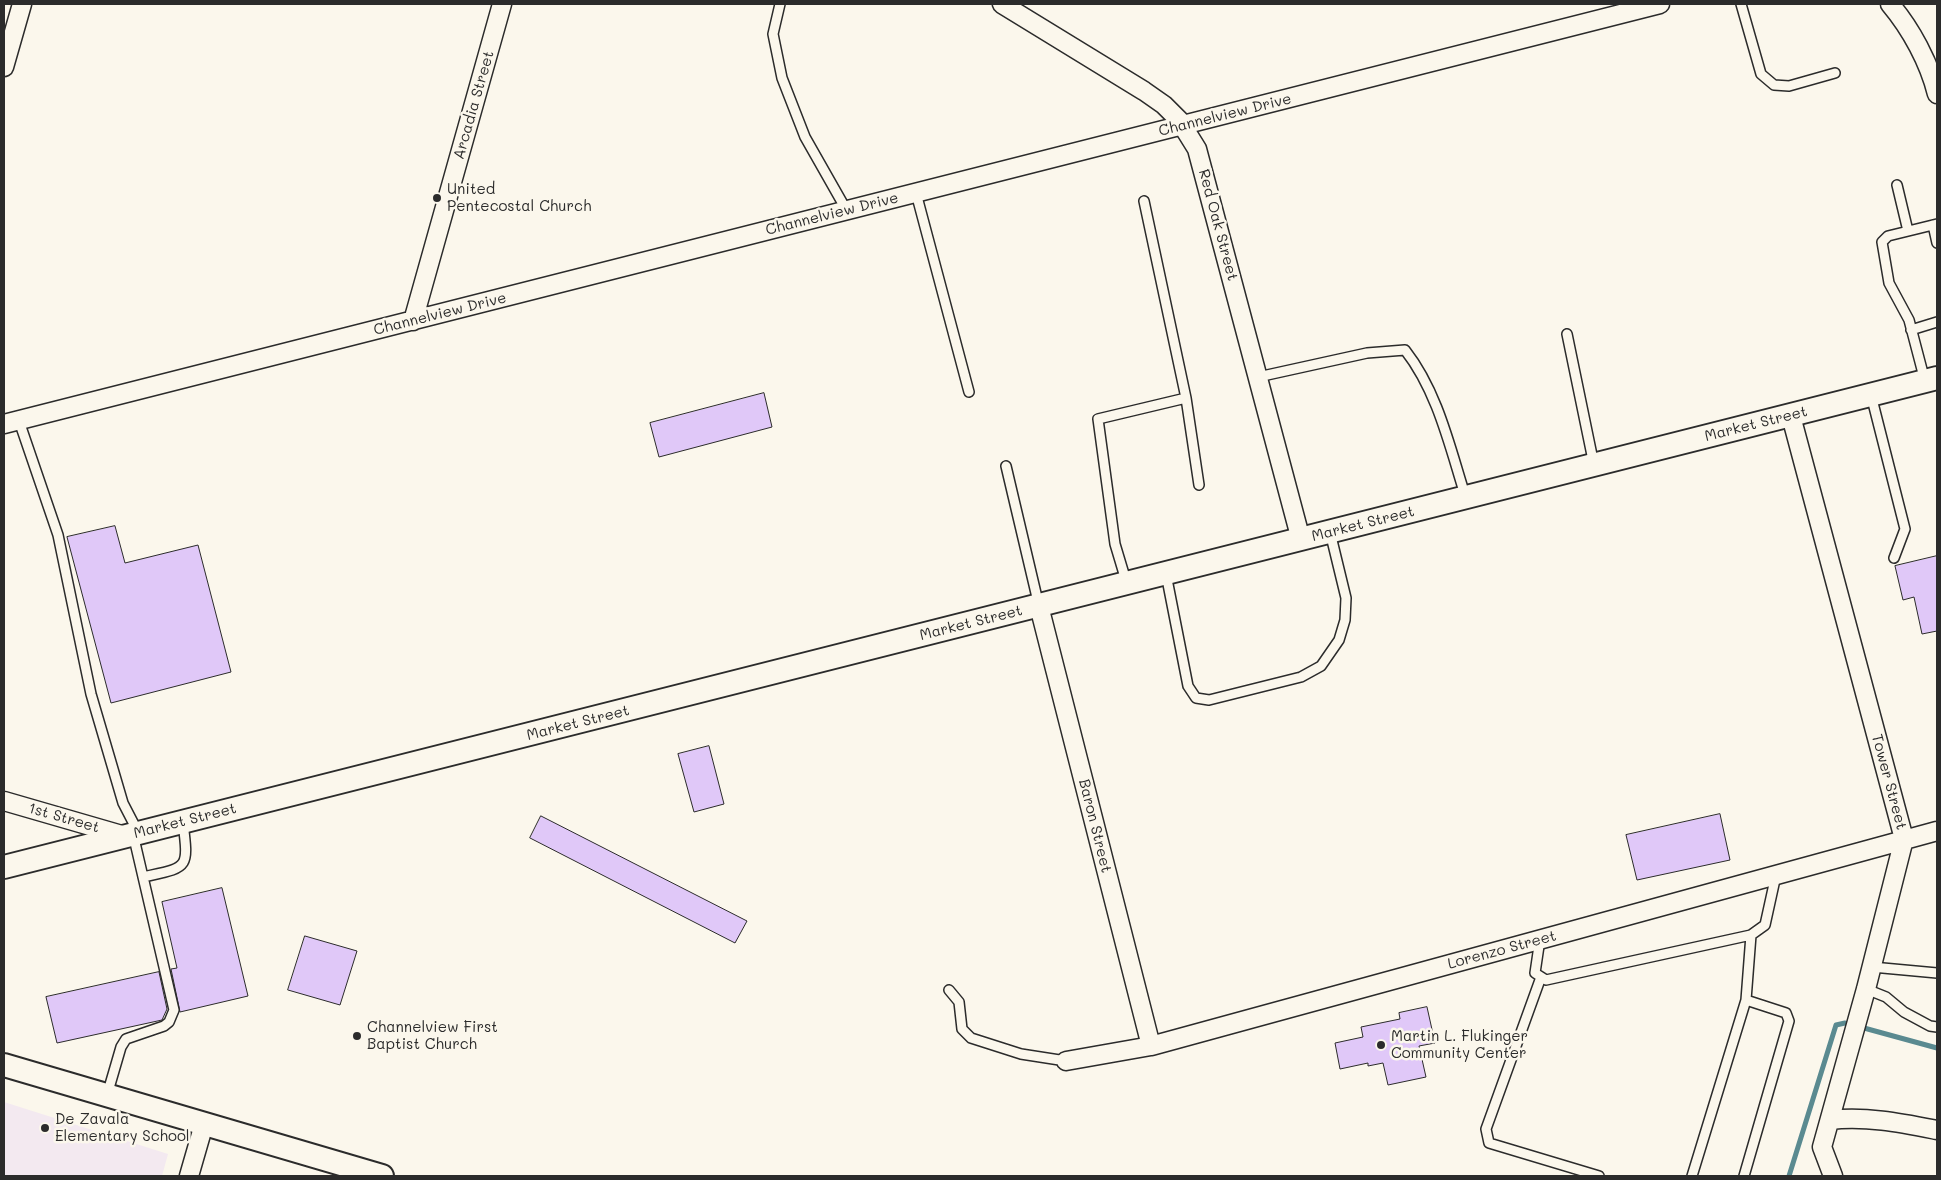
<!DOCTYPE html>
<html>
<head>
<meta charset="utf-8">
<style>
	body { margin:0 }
	#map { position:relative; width:1941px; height:1180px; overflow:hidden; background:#fbf7ec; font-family:Mali,sans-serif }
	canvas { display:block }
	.frame { position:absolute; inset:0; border:5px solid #2b2b2b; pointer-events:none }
</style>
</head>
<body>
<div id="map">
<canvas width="1941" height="1180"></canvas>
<div class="frame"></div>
</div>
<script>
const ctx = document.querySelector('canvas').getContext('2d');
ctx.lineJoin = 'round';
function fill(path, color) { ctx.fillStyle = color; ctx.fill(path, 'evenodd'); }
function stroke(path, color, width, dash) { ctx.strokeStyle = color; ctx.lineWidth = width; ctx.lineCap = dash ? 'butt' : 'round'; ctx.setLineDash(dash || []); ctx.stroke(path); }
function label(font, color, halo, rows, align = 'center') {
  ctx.font = font + ' Mali,sans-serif'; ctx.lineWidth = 5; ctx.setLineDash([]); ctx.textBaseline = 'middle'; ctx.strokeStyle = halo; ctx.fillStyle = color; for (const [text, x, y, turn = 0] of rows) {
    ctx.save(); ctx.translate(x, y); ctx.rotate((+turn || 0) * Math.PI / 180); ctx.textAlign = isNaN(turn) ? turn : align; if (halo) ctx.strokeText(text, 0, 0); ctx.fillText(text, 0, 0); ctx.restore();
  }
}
fill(new Path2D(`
	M 4,1102 L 168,1154 L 162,1176 L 4,1176 Z`), '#f3e9f0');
stroke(new Path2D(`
	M 1864,1028 L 1937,1048
	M 1789,1176 L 1836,1025 L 1845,1023`), '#5a8a90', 5);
const building = new Path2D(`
	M 764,393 L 772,427 L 659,457 L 650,423 Z
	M 115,526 L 125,563 L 198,545 L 231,672 L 111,703 L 67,537 Z
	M 1937,556 L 1937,631 L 1922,634 L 1914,597 L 1903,600 L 1895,566 Z
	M 709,746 L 724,804 L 694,812 L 678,754 Z
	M 1720,814 L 1730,860 L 1637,880 L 1626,835 Z
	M 541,816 L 747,921 L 735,943 L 530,838 Z
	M 222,888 L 248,996 L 180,1012 L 171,969 L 177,968 L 162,902 Z
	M 305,936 L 357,951 L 340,1005 L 288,990 Z
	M 159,972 L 167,1009 L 162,1020 L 57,1043 L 46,997 Z
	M 1427,1007 L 1435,1043 L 1419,1046 L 1426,1077 L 1388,1085 L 1383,1063 L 1368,1066 L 1368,1063 L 1340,1069 L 1335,1043 L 1363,1037 L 1361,1027 L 1400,1019 L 1399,1013 Z`);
fill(building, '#e0c8f8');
stroke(building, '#2b2b2b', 1);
const service = new Path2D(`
	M 780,4 L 773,34 L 782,78 L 805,137 L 847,211
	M 1741,4 L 1761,74 L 1774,85 L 1789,86 L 1835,73
	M 1897,185 L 1908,231
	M 916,193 L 969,392
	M 1144,201 L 1186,398
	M 1933,225 L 1937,243
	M 1911,330 L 1937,322
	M 1567,334 L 1594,465
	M 1258,377 L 1367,353 L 1405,350 C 1438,392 1450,448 1466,498
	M 1925,381 L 1909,320 L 1889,283 L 1882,242 L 1888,236 L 1937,224
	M 1871,395 L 1905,529 L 1894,558
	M 19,421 L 58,535 L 91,694 L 123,803 L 138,832
	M 1006,466 L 1039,606
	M 1166,574 L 1188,686 L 1196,698 L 1209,700 L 1301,677 L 1321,666 L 1339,640 L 1345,620 L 1346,598 L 1330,532
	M 1127,584 L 1115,544 L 1098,419 L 1186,398 L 1199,485
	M 143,877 C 188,867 189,870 183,823
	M 1540,939 L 1535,973 L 1546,980 L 1751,935 L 1765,925 L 1776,875
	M 1872,967 L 1937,973
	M 1541,977 L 1486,1129 L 1489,1143 L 1599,1176
	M 1866,989 L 1886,997 L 1904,1012 L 1930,1026 L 1937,1027
	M 949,990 L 959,1002 L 962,1029 L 971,1038 L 1021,1054 L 1066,1061
	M 107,1095 L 121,1047 L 126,1039 L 164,1026 L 169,1022 L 174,1010 L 133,834
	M 1692,1176 L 1746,1000
	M 1744,1176 L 1789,1021 L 1786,1013 L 1746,1000 L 1751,935`);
const minor = new Path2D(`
	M 1002,4 L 1144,91 L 1164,105 L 1179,120 L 1197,149 L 1301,540
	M 1890,4 C 1911,29 1929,62 1937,94
	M 4,67 L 22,4
	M 413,321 L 502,4
	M 1791,416 L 1904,839 L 1866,989 L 1822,1147 L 1833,1176
	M 4,424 L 1660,4
	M 1039,606 L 1151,1046
	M 4,801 L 125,836
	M 1066,1061 L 1151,1046 L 1937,831
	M 1830,1120 C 1867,1116 1901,1123 1937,1130
	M 189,1176 L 204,1124`);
const tertiary = new Path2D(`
	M 4,867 L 1937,378
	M 4,1065 L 382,1176`);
stroke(service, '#2b2b2b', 12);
stroke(minor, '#2b2b2b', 21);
stroke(tertiary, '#2b2b2b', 26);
stroke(service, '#fbf7ec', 9);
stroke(minor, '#fbf7ec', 18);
stroke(tertiary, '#fbf7ec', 22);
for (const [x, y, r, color] of [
	[437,198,5,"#2b2b2b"],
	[357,1036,5,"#2b2b2b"],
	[1381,1045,5,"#2b2b2b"],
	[45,1128,5,"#2b2b2b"]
]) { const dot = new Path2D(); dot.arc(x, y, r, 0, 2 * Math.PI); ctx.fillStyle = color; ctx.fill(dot); stroke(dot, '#fbf7ec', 2); }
label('15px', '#2b2b2b', '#fbf7ec', [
	["Arcadia Street",474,105,-74],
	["Channelview Drive",1225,115,-14],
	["Channelview Drive",832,214,-14],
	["Red Oak Street",1218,225,75],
	["Channelview Drive",440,314,-14],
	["Market Street",1756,424,-14],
	["Market Street",1363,524,-14],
	["Market Street",971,623,-14],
	["Market Street",578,723,-14],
	["Tower Street",1889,782,75],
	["1st Street",64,818,16],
	["Market Street",185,821,-14],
	["Baron Street",1095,826,76],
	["Lorenzo Street",1502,950,-15]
]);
label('15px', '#2b2b2b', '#fbf7ec', [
	["United",447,189],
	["Pentecostal Church",447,206],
	["Channelview First",367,1027],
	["Baptist Church",367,1044],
	["Martin L. Flukinger",1391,1036],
	["Community Center",1391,1053],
	["De Zavala",55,1119],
	["Elementary School",55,1136]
], 'left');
</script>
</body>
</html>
